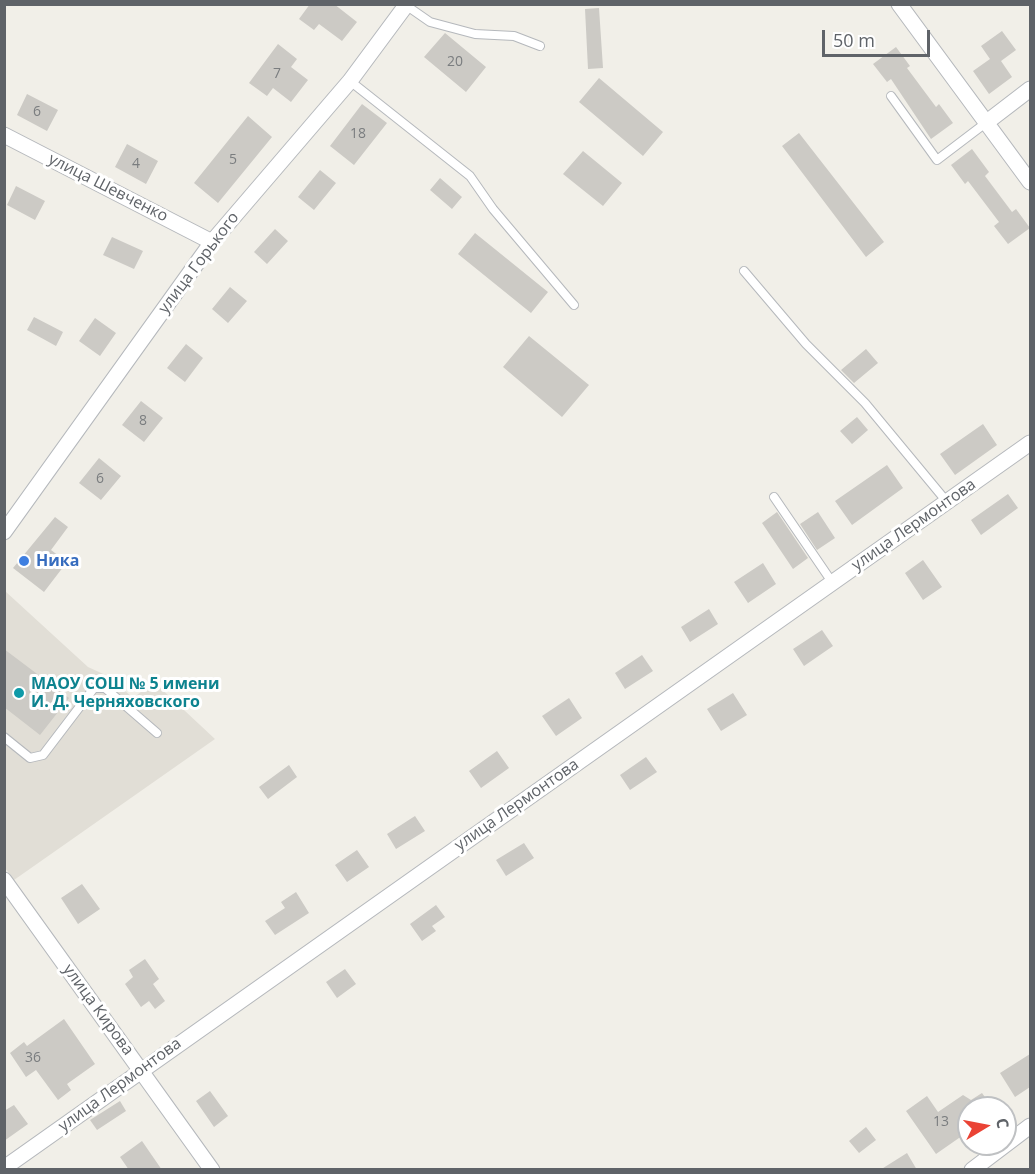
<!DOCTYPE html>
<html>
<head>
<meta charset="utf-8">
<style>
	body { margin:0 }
	#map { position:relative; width:1035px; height:1174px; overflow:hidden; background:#f1efe8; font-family:"Open Sans",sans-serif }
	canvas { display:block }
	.frame { position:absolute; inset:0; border:6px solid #5f6368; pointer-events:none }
	.north { position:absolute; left:957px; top:1096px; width:60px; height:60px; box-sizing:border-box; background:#fff; border:2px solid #bfc1c3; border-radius:50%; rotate:80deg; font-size:16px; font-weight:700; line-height:24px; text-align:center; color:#5f6368 }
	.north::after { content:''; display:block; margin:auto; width:21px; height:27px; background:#ea4335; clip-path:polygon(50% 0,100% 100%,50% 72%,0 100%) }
	.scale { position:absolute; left:822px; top:30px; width:108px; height:27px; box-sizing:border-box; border:3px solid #5f6368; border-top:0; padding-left:8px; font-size:18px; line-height:21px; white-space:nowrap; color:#5f6368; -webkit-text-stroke:4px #fff; paint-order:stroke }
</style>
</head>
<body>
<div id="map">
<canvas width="1035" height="1174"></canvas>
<div class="frame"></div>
<div class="north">С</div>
<div class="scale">50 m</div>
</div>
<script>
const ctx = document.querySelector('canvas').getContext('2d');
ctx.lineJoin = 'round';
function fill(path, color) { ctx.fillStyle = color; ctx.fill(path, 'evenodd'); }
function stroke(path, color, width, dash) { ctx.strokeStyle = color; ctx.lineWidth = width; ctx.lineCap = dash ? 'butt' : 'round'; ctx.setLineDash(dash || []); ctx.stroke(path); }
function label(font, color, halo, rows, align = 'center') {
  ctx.font = font + ' "Open Sans",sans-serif'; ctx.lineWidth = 6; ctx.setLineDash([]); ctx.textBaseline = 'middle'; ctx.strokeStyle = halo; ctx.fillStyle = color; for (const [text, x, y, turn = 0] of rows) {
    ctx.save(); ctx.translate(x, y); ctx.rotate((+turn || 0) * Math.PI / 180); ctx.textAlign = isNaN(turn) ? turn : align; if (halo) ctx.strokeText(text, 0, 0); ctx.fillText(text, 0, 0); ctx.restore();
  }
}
fill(new Path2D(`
	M 5,591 L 88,667 L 110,677 L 133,698 L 154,682 L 215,739 L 14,880 L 5,868 Z`), '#e1ded6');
fill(new Path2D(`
	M 310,4 L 334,4 L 357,22 L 342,41 L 319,24 L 314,30 L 299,19 Z
	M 599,8 L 603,68 L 588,69 L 585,9 Z
	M 1002,31 L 1016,50 L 1001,61 L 1012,77 L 989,94 L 973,71 L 990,59 L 981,46 Z
	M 445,33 L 486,67 L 466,92 L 424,57 Z
	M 278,44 L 297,59 L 291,67 L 308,80 L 291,102 L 273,88 L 267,96 L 249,83 Z
	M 896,47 L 910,66 L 907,68 L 936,107 L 939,104 L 953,123 L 931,139 L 891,79 L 887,82 L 873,64 Z
	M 599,78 L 663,132 L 643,156 L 579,102 Z
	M 27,94 L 58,110 L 47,131 L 17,115 Z
	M 362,104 L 387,123 L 354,165 L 330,146 Z
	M 248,116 L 272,137 L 218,203 L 194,183 Z
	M 799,133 L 884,242 L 866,257 L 782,146 Z
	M 127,144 L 158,161 L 146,184 L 115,167 Z
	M 972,149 L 989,172 L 985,176 L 1012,212 L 1016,209 L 1030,228 L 1008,244 L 994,226 L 999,222 L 968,181 L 965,184 L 951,165 Z
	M 583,151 L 622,183 L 603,206 L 563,174 Z
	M 320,170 L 336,183 L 314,210 L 298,197 Z
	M 440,178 L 462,197 L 452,209 L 430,190 Z
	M 16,186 L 45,201 L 35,220 L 7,205 Z
	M 275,229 L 288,241 L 267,264 L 254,252 Z
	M 475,233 L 548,292 L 531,313 L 458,254 Z
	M 112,237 L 143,251 L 134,269 L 103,255 Z
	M 230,287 L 247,301 L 228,323 L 212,309 Z
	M 34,317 L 63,332 L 56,346 L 27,330 Z
	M 95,318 L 116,333 L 100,356 L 79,341 Z
	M 529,336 L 589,385 L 562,417 L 503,367 Z
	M 186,344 L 203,358 L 185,382 L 167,368 Z
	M 866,349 L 878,363 L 854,383 L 841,370 Z
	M 141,401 L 163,418 L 144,442 L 122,425 Z
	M 857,417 L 868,430 L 852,444 L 840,431 Z
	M 983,424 L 997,445 L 955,475 L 940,454 Z
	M 99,458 L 121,476 L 101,500 L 79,483 Z
	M 887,465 L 903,488 L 852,525 L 835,501 Z
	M 1008,494 L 1018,508 L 981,535 L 971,520 Z
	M 777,512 L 808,558 L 793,569 L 762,523 Z
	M 818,512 L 835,538 L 817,550 L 800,524 Z
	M 55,517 L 68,527 L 51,550 L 67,562 L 44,592 L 13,568 Z
	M 923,560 L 942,587 L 923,600 L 905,573 Z
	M 763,563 L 776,584 L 748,603 L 734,582 Z
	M 709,609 L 718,624 L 690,642 L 681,627 Z
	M 822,630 L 833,646 L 804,666 L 793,649 Z
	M 4,649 L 69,698 L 40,735 L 4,707 Z
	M 642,655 L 653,671 L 625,689 L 615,673 Z
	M 733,693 L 747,715 L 721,731 L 707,709 Z
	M 569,698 L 582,718 L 556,736 L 542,716 Z
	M 497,751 L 509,768 L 481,788 L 469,771 Z
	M 646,757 L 657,772 L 630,790 L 620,775 Z
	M 289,765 L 297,777 L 268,799 L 259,787 Z
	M 415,816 L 425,831 L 396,849 L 387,834 Z
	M 524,843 L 534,858 L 506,876 L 496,860 Z
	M 357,850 L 369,867 L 347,882 L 335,865 Z
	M 82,884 L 100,909 L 78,924 L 61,898 Z
	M 296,892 L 309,913 L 275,935 L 265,921 L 285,908 L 281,902 Z
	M 436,905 L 445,917 L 432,926 L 436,931 L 422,941 L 410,924 Z
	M 145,959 L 159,979 L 153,984 L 165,1001 L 155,1009 L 149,1001 L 141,1007 L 125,984 L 133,977 L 129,970 Z
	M 345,969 L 356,984 L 337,998 L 326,982 Z
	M 64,1019 L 95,1064 L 67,1084 L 71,1090 L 58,1100 L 36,1070 L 26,1077 L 10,1053 L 24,1042 L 27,1046 Z
	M 1030,1054 L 1030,1087 L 1015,1097 L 1000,1073 Z
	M 210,1091 L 228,1116 L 214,1127 L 196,1101 Z
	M 982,1093 L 993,1108 L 969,1108 L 969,1131 L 936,1154 L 906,1111 L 927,1096 L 938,1112 L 963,1095 L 971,1100 Z
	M 120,1101 L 126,1111 L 97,1130 L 90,1120 Z
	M 14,1105 L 28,1124 L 4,1141 L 4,1111 Z
	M 866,1127 L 876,1140 L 859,1153 L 849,1141 Z
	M 142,1141 L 162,1170 L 129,1170 L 120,1157 Z
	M 907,1153 L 917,1170 L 880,1170 Z`), '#cccac5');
const service = new Path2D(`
	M 407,6 L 430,22 L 475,34 L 514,36 L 540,46
	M 350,81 L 470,176 L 493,209 L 574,305
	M 891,96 L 937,160 L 987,122
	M 744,271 L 806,344 L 865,403 L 947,502
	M 774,497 L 832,582
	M 4,737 L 30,758 L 43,755 L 94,688 L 105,688 L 157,733`);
const minor = new Path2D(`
	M 899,4 L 1030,182
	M 987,122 L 1030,89
	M 4,135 L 212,242
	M 4,532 L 212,242 L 350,81 L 407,4
	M 4,880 L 212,1170
	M 4,1168 L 1030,443
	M 972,1170 L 1030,1126`);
stroke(service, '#b5b8bc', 10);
stroke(minor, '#b5b8bc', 17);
stroke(service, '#fff', 8);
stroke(minor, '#fff', 15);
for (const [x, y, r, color] of [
	[24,561,6,"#3f7fe0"],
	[19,693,6,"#0f9aa8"]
]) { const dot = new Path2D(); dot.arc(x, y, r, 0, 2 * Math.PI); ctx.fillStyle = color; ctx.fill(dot); stroke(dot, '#fff', 2); }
label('14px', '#7a7d7f', null, [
	["20",455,62],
	["7",277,74],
	["6",37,112],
	["18",358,134],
	["5",233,160],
	["4",136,164],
	["8",143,421],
	["6",100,479],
	["36",33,1058],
	["13",941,1122]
]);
label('16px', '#5f6368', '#fff', [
	["улица Шевченко",108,188,27],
	["улица Горького",199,263,-53],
	["улица Лермонтова",914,525,-35],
	["улица Лермонтова",517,805,-35],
	["улица Кирова",98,1010,54],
	["улица Лермонтова",120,1085,-36]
]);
label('bold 16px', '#366cbe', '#fff', [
	["Ника",36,561]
], 'left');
label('bold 16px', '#0d838f', '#fff', [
	["МАОУ СОШ № 5 имени",31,684],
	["И. Д. Черняховского",31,702]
], 'left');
</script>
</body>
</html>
